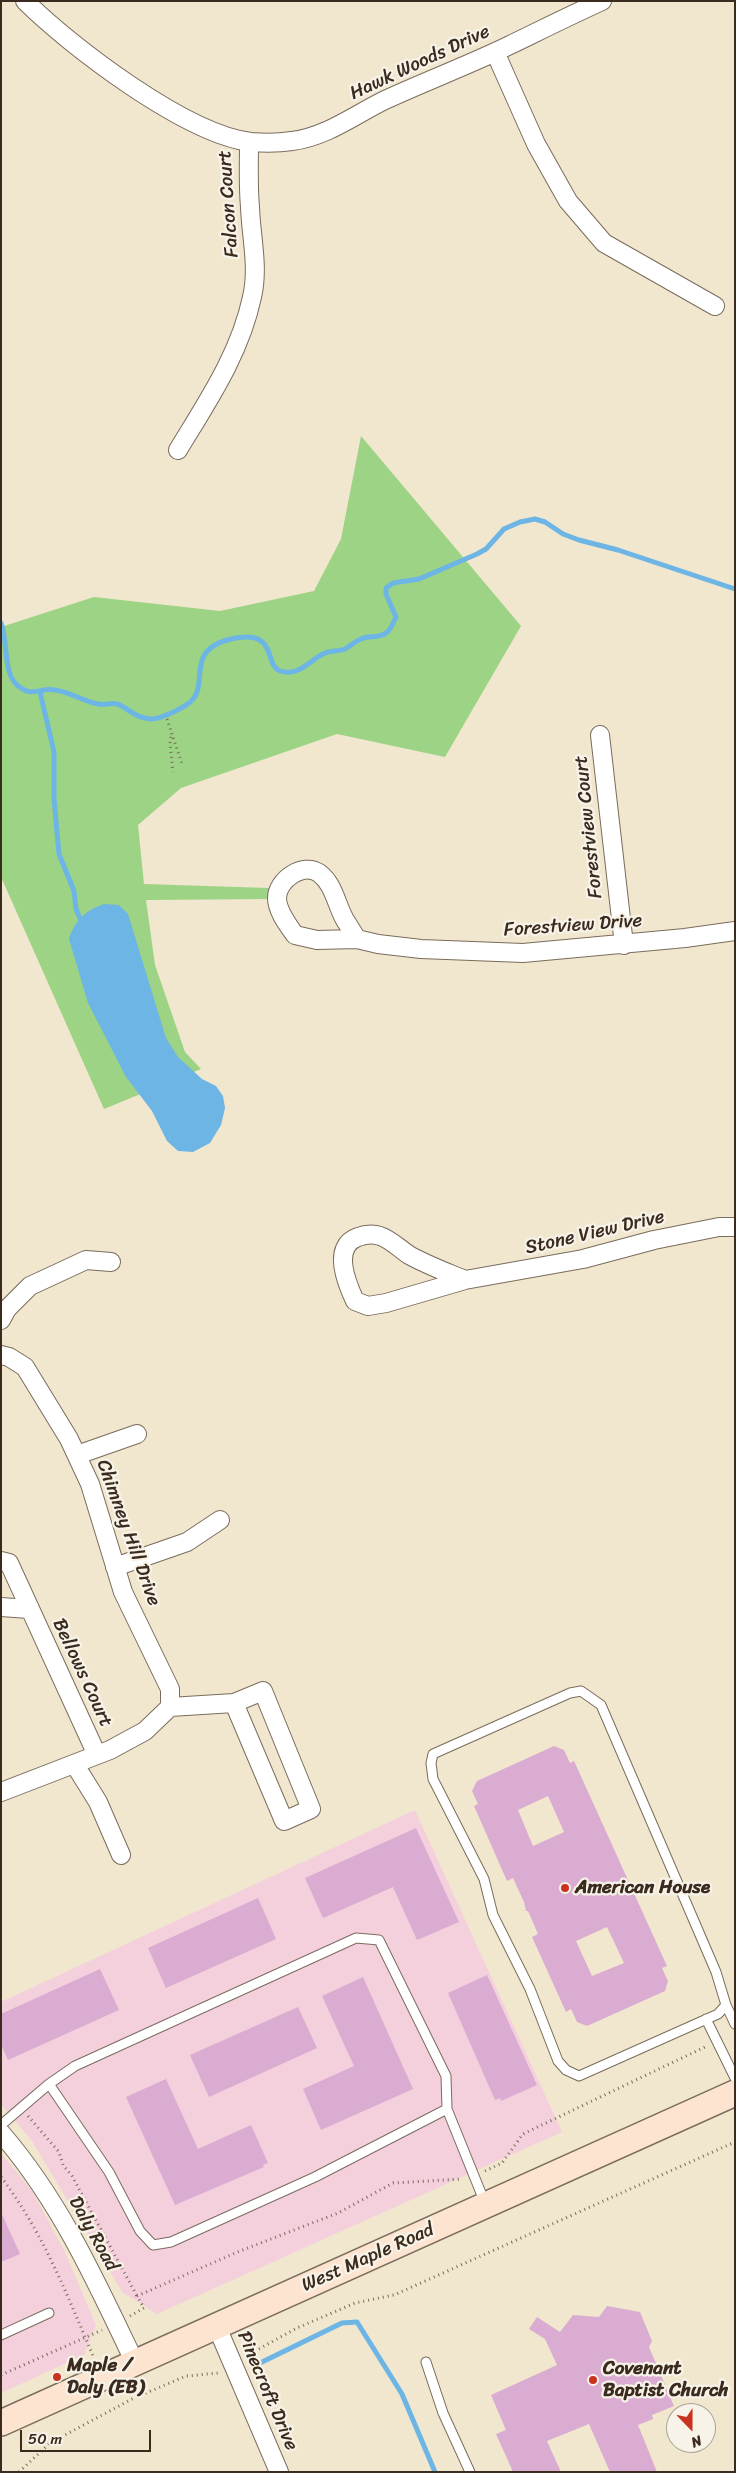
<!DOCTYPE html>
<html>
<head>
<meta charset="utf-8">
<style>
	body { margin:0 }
	#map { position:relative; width:736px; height:2473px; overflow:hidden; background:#f0e7ce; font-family:Sriracha,sans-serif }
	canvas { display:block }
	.frame { position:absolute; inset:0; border:2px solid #3b2a1e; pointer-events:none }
	.north { position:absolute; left:666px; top:2403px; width:50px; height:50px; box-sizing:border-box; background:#f7f3e8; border:1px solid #aca397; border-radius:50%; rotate:158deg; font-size:14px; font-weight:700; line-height:20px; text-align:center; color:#3b2a1e }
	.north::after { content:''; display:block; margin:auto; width:18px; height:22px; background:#c8321e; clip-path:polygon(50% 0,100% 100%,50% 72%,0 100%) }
	.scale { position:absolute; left:20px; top:2430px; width:131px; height:22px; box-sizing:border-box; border:2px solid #3b2a1e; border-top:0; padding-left:6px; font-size:15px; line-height:18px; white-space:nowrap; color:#3b2a1e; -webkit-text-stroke:4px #f7f3e8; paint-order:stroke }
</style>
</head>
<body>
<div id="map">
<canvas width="736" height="2473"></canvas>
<div class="frame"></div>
<div class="north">N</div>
<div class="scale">50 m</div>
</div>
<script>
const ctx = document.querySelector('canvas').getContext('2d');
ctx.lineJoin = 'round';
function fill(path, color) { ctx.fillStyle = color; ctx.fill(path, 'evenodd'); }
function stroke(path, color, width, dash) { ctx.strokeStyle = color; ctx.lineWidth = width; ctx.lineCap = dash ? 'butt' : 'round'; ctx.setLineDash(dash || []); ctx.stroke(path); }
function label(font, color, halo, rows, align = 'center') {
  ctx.font = font + ' Sriracha,sans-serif'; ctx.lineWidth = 4.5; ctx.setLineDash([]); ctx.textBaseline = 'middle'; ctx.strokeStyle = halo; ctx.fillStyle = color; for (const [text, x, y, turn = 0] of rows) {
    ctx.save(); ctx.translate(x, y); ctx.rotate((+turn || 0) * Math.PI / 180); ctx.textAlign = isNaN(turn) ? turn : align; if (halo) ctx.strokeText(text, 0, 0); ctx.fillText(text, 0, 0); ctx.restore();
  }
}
fill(new Path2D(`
	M 415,1810 L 562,2132 L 157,2314 L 122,2292 L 32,2141 L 1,2104 L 1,2002 Z
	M 1,2153 L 32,2191 L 64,2250 L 96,2325 L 84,2355 L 1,2393 Z`), '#f4cfdc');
fill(new Path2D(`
	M 361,436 L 521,626 L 445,757 L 337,734 L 181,788 L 138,825 L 144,884 L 269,888 L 269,899 L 146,900 L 155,965 L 185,1052 L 201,1069 L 104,1109 L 1,877 L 1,627 L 94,597 L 220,611 L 314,591 L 341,539 Z`), '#9dd384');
fill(new Path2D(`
	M 104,904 L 119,905 L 128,914 L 166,1038 L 178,1057 L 202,1079 L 216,1086 L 223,1096 L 225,1108 L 221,1125 L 210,1143 L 193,1152 L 178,1151 L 167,1141 L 152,1111 L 126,1077 L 88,1003 L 69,939 C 75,920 86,910 104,904 Z`), '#6db5e5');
stroke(new Path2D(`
	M 1,623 C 8,641 3,671 16,684 C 31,699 40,687 55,690 C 70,692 83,701 98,704 C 105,706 113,701 120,705 C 133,712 134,717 151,719 C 161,719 181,709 189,703 C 211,686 184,652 227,640 C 280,626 263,665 280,671 C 298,677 309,661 323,654 C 330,650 338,652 345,649 C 351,646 355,641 361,639 C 369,635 378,639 386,633 C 392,629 393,622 396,617 L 386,594 L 386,588 L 393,583 L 419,579 L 477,554 L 486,549 L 504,529 L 520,522 L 535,519 L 545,522 L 563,534 L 579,540 L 618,550 L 735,589
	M 40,692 L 54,752 L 54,799 L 59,854 L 74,891 L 76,909 L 82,923
	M 258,2364 L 342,2323 L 357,2322 L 402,2394 L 435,2472`), '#6db5e5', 5);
fill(new Path2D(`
	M 554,1746 L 564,1750 L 570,1763 L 574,1761 L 667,1966 L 662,1968 L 668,1981 L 665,1991 L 587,2026 L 577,2022 L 571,2009 L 566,2012 L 532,1937 L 538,1934 L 528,1911 L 526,1911 L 524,1902 L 513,1878 L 507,1881 L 474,1806 L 478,1804 L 472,1791 L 477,1781 ZM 548,1796 L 564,1832 L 533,1846 L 518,1810 ZM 607,1927 L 624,1963 L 592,1976 L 576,1941 Z
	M 416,1828 L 459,1922 L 417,1940 L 393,1887 L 323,1918 L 305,1878 Z
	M 258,1898 L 276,1939 L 166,1988 L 148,1948 Z
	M 100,1969 L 119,2010 L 8,2060 L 1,2044 L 1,2014 Z
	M 487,1975 L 537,2085 L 501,2101 L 500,2098 L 495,2100 L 448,1993 Z
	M 363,1977 L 413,2089 L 321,2130 L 303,2089 L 354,2066 L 322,1996 Z
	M 298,2007 L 317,2048 L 209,2097 L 190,2055 Z
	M 166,2079 L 198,2149 L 251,2125 L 268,2163 L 263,2165 L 264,2167 L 175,2205 L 126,2097 Z
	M 1,2212 L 20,2254 L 1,2262 Z
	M 607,2306 L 640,2312 L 652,2341 L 649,2347 L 674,2406 L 652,2415 L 653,2419 L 638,2425 L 657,2472 L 610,2472 L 589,2424 L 547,2441 L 561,2472 L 513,2472 L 496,2434 L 506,2430 L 491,2395 L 557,2365 L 545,2339 L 529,2329 L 537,2317 L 560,2332 L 573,2315 L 599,2317 Z`), '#dbacd2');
const lane = new Path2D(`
	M 581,1691 L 601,1705 L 716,1972 L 726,2005 L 718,2014 L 579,2076 L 566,2070 L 558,2061 L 530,1989 L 493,1915 L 484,1879 L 433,1779 L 431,1763 L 433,1754 L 570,1693 Z
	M 726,2005 L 735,2024
	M 706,2019 L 735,2078
	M 49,2084 L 109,2172 L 140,2231 L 153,2245 L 171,2242 L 315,2177 L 447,2109
	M 1,2125 L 49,2084 L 75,2066 L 356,1938 L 379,1940 L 446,2076 L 447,2109 L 485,2203
	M 1,2335 L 49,2313
	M 426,2362 L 443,2413 L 470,2472`);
const street = new Path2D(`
	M 25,1 C 70,46 187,135 251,142 C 264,143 279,143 292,141 C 326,137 356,114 385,100 C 426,81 469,65 510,45 C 541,30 571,15 602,1
	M 495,52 L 536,144 L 568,201 L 604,243 L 715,306
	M 178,450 C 207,402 240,354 252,297 C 259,267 251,237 250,207 C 248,185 249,163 249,142
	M 600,735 L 624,945
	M 357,939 C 353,933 349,926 345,920 C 336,904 334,884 319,873 C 303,862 277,880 277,898 C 277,911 288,925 295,935 L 317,940 L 357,939 L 378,944 L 421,949 L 523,953 L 685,938 L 735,931
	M 465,1280 C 446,1272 427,1265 409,1255 C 400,1249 390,1239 380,1236 C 372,1233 366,1234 358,1237 C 331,1246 347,1284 355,1301 L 368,1306 L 386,1303 L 465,1280 L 583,1259 L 654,1240 L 719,1227 L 735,1227
	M 1,1320 L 7,1309 L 30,1286 L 86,1260 L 111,1262
	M 1,1355 L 9,1357 L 25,1367 L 69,1439 L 90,1484 L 123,1592 L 170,1689 L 170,1707 L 145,1731 L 110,1750 L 1,1792
	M 77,1455 L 137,1434
	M 1,1561 L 9,1563 L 97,1755
	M 115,1567 L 187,1542 L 220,1520
	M 1,1607 L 29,1609
	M 170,1707 L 234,1703 L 284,1821 L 311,1809 L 263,1691 L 234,1703
	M 75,1765 L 98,1802 L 121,1855
	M 1,2133 C 60,2201 97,2283 135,2363
	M 217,2327 L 279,2472`);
const secondary = new Path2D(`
	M 1,2423 L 735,2093`);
stroke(lane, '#7a6c5c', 11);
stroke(street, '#7a6c5c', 20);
stroke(secondary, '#7a6c5c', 28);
stroke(new Path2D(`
	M 167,719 L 182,764
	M 171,737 L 170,743 L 173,772
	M 28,2116 L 59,2152 L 63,2165 L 72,2176 L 137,2296
	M 485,2171 L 502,2163 L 523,2134 L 707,2046
	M 1,2177 C 43,2232 67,2295 94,2358
	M 130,2316 L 144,2308 L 137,2296 L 240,2251 L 338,2213 L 393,2183 L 462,2179
	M 249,2360 L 257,2350 L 297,2328 L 355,2303 L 394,2295 L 735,2142
	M 1,2375 L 102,2330
	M 19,2472 L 50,2443 L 132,2399 L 186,2376 L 219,2373`), '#7a6c5c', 3, [1, 4]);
stroke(lane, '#fff', 9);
stroke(street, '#fff', 18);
stroke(secondary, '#fde4d1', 25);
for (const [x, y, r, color] of [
	[565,1888,5,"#c8321e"],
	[57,2377,5,"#c8321e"],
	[593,2380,5,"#c8321e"]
]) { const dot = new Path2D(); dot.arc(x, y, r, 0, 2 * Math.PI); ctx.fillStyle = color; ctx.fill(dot); stroke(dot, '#f7f3e8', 2); }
label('19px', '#3b2a1e', '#f7f3e8', [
	["Hawk Woods Drive",420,63,-25],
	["Falcon Court",229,204,-94],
	["Forestview Court",589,827,-96],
	["Forestview Drive",573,926,-4],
	["Stone View Drive",595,1233,-13],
	["Chimney Hill Drive",128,1533,70],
	["Bellows Court",82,1673,65],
	["Daly Road",93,2234,61],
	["West Maple Road",368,2258,-24],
	["Pinecroft Drive",267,2391,67]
]);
label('bold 19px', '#3b2a1e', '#f7f3e8', [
	["American House",575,1888],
	["Maple /",67,2366],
	["Daly (EB)",67,2388],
	["Covenant",603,2369],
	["Baptist Church",603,2391]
], 'left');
</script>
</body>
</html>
